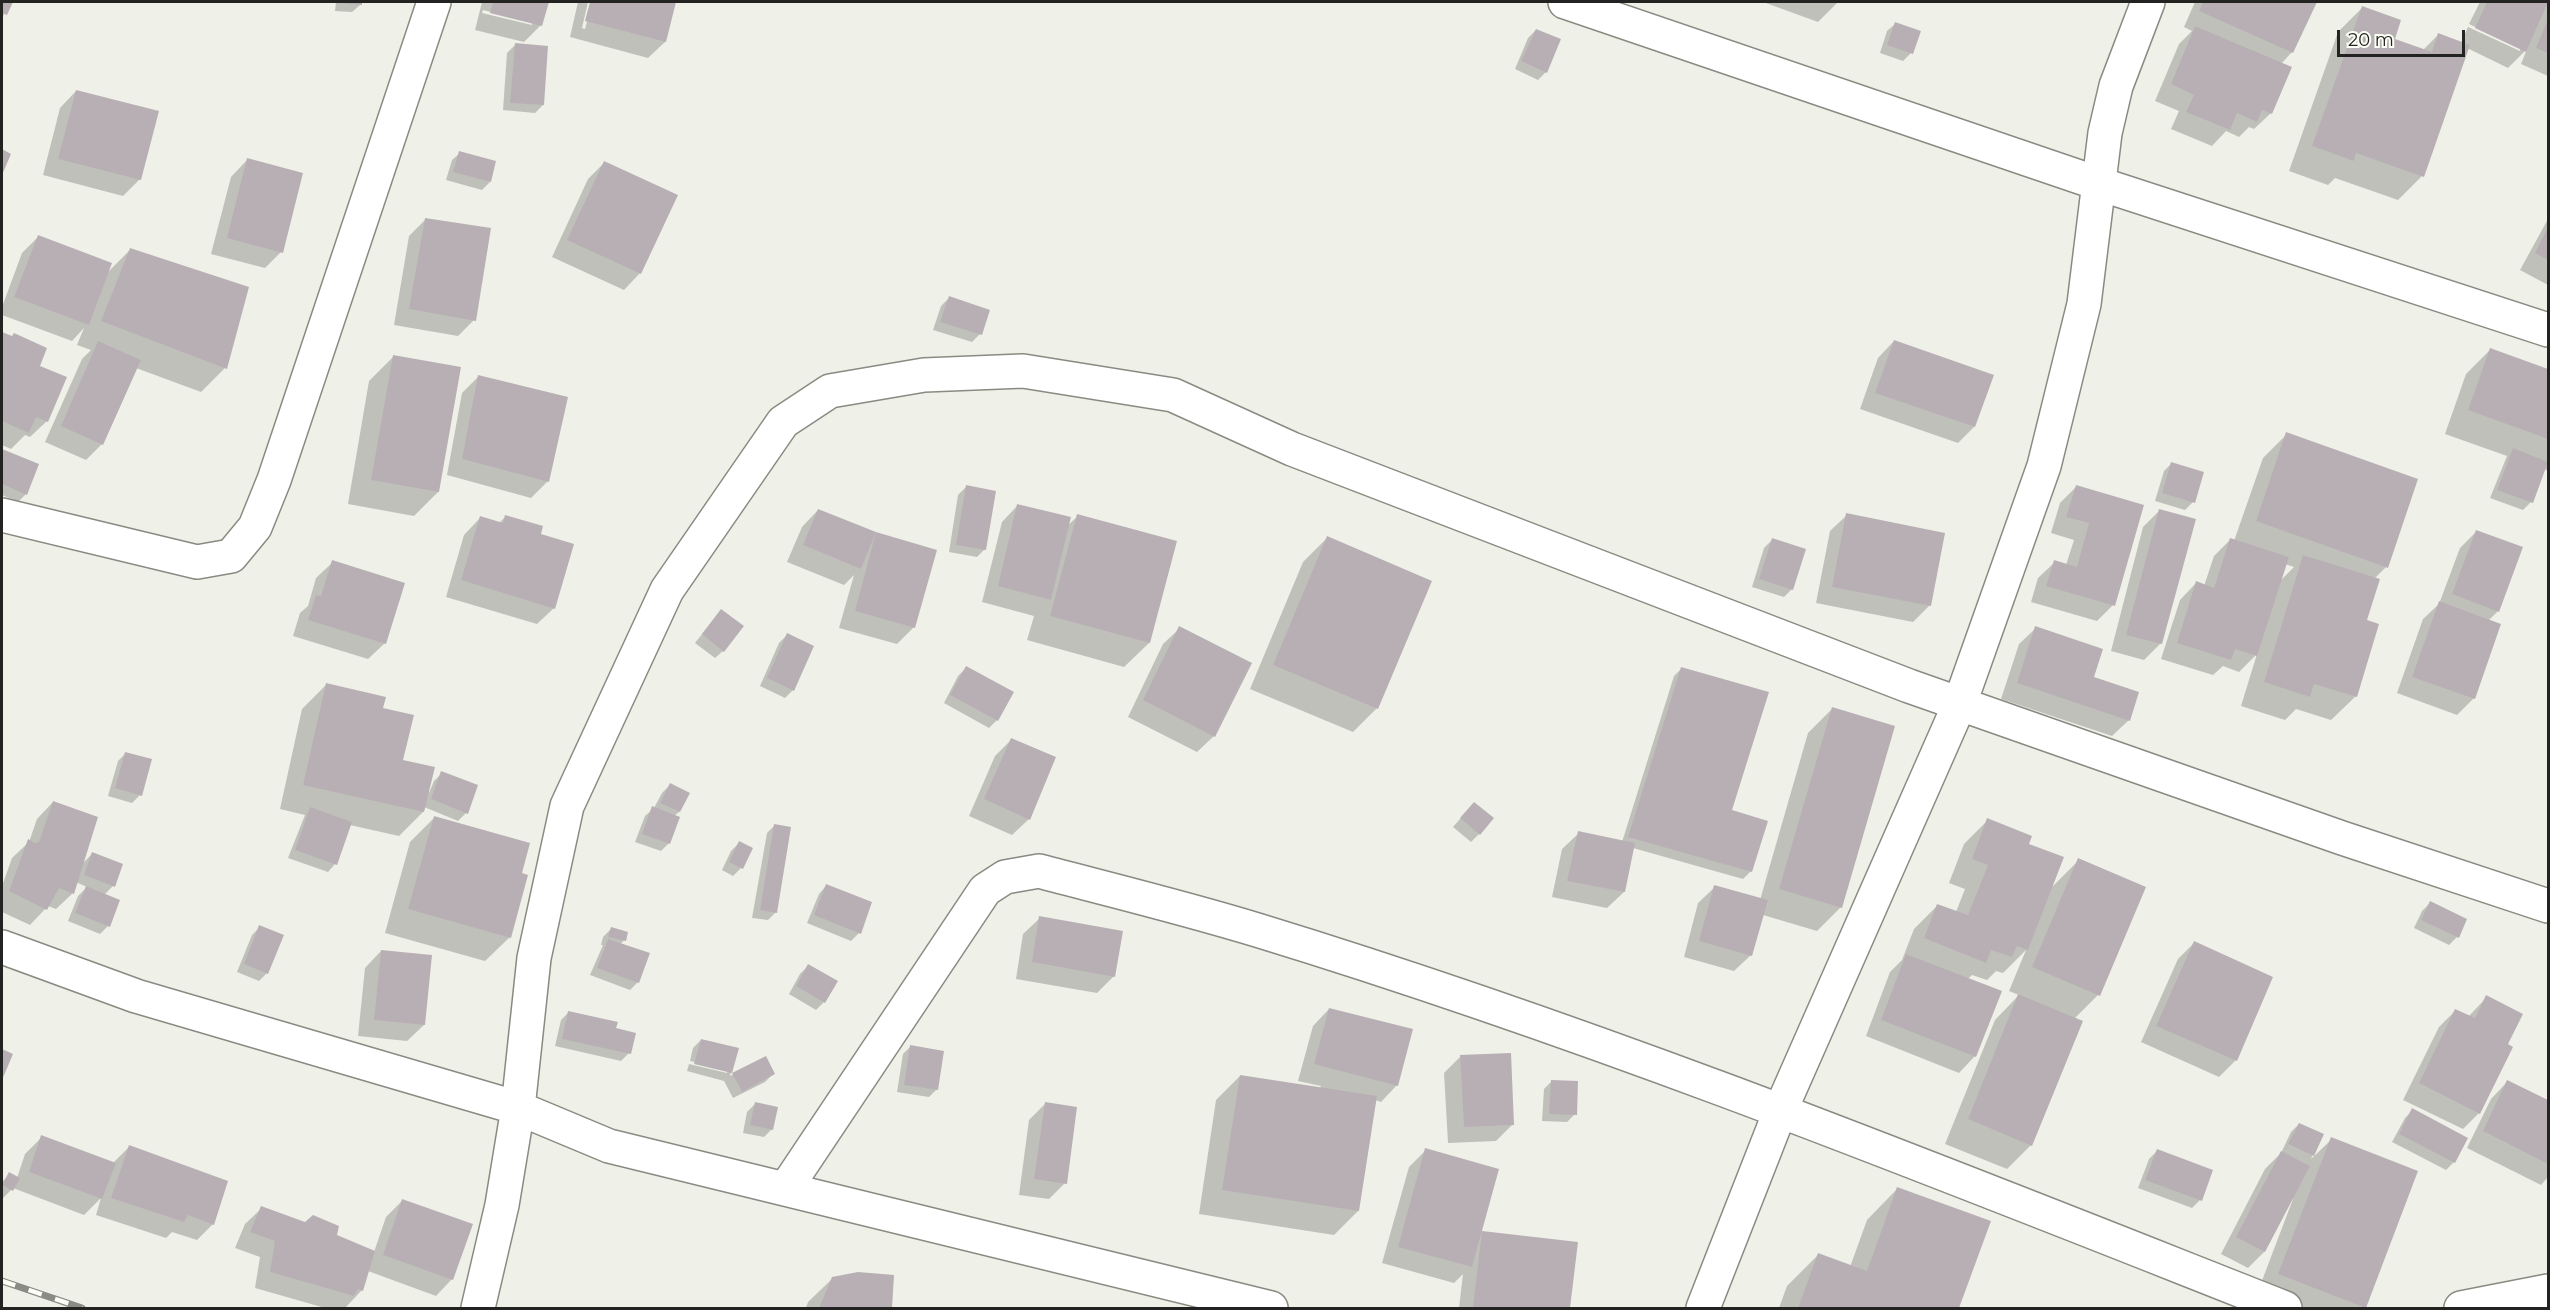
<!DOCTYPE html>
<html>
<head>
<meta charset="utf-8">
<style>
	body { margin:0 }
	#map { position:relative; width:2550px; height:1310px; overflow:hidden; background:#eff1e8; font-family:Montserrat,sans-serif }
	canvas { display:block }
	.frame { position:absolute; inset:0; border:3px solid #232421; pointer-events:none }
	.scale { position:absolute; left:2337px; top:30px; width:128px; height:27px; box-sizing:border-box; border:3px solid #232421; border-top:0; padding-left:8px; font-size:18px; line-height:21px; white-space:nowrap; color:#232421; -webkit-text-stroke:4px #fcfff5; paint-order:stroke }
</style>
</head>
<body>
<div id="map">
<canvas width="2550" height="1310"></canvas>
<div class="frame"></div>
<div class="scale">20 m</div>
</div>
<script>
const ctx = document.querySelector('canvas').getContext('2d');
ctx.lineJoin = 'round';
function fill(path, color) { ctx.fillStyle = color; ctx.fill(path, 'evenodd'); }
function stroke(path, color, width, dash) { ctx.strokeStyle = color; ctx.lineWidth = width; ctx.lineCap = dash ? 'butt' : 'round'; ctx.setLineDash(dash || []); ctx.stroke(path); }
fill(new Path2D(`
	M 2,2 L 11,2 L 2,18 Z
	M 336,2 L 360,2 L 360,5 L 352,12 L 335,11 Z
	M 482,2 L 547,2 L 541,25 L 524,42 L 475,30 ZM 483,10 L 532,22 L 532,25 L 482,13 Z
	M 578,2 L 588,2 L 582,28 L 585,29 L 592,2 L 675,2 L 665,42 L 648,58 L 570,37 Z
	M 1763,2 L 1838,2 L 1818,22 Z
	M 2195,2 L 2315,2 L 2292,52 L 2281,64 L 2271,113 L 2254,129 L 2249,127 L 2239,137 L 2226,131 L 2212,146 L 2171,129 L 2179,111 L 2155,101 L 2179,44 L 2192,31 L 2184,27 Z
	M 2480,2 L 2548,2 L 2548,76 L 2521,64 L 2527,49 L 2508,68 L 2467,48 L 2422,176 L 2398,200 L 2335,178 L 2328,185 L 2289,171 L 2338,32 L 2362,8 L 2393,40 L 2423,50 L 2438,35 L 2461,43 L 2468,27 L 2520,51 L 2520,48 L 2469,24 Z
	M 1895,24 L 1911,53 L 1903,61 L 1880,53 L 1887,31 Z
	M 1536,30 L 1546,72 L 1538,80 L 1515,69 L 1528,38 Z
	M 515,45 L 543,105 L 535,113 L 503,110 L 507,53 Z
	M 76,91 L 140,179 L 123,196 L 43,175 L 60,108 Z
	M 460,153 L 490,182 L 482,190 L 446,180 L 452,160 Z
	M 247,160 L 281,252 L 265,268 L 211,254 L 231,177 Z
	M 604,163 L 640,273 L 624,290 L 552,257 L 588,179 Z
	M 426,219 L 474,320 L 458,336 L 394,325 L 409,236 Z
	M 2548,219 L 2548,285 L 2520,270 Z
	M 38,237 L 107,273 L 130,250 L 225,368 L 201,392 L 136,368 L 102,444 L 86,460 L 45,442 L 82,359 L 91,350 L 77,345 L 84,328 L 72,341 L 2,315 L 2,307 L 22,253 Z
	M 949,298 L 980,334 L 972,342 L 933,330 L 941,306 Z
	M 2,334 L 11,338 L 38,367 L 47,421 L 30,437 L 25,435 L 11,449 L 2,445 Z
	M 1894,341 L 1974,427 L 1958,443 L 1860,409 L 1878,358 Z
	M 2490,350 L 2548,371 L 2548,471 L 2544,469 L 2531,502 L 2523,510 L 2490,498 L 2507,456 L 2445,434 L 2466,374 Z
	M 393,357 L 438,492 L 414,516 L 348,504 L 369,381 Z
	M 478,377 L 566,398 L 547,482 L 531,498 L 447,475 L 462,393 Z
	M 2287,434 L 2386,567 L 2374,579 L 2365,621 L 2356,696 L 2331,720 L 2296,709 L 2285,720 L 2241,706 L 2257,654 L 2239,672 L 2223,666 L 2213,675 L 2161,659 L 2180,600 L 2196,583 L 2204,586 L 2214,556 L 2230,540 L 2234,541 L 2263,458 ZM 2285,564 L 2294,567 L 2280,581 Z
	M 2,450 L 38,465 L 26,494 L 18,502 L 2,495 Z
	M 2172,463 L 2193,502 L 2185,510 L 2155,501 L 2164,471 Z
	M 966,487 L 985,549 L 977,557 L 949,552 L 958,495 Z
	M 2076,487 L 2142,506 L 2113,605 L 2097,621 L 2031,602 L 2038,578 L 2055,562 L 2066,565 L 2074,540 L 2051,533 L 2060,503 Z
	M 1018,505 L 1067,526 L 1078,516 L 1175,542 L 1149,643 L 1124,667 L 1027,640 L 1034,616 L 982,602 L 1002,522 Z
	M 818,510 L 876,534 L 914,627 L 897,644 L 839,628 L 854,575 L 844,585 L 787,562 L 802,527 Z
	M 2159,511 L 2161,643 L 2144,660 L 2111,651 L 2143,527 Z
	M 1847,515 L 1930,605 L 1913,622 L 1816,603 L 1830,531 Z
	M 505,517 L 539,535 L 554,608 L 537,624 L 446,597 L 464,535 L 480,518 L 499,523 Z
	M 2476,532 L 2521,548 L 2497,612 L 2488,621 L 2474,698 L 2457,715 L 2397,693 L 2423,619 L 2439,604 L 2460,548 Z
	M 1327,538 L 1377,708 L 1353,732 L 1250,689 L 1303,562 Z
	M 1772,540 L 1792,589 L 1784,597 L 1752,587 L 1764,548 Z
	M 333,562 L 385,643 L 368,659 L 293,636 L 300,613 L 308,606 L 316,578 Z
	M 721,610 L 723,651 L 715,658 L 695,643 Z
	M 1180,628 L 1214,736 L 1197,752 L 1128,717 L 1163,644 Z
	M 2036,628 L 2092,678 L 2129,720 L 2112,736 L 2001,699 L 2019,644 Z
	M 787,635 L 793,690 L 785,698 L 760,686 L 779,643 Z
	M 966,668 L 997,720 L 989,728 L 944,703 L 958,676 Z
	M 1682,668 L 1751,871 L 1743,879 L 1633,848 L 1624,892 L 1607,908 L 1552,897 L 1562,849 L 1579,833 L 1622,842 L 1674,676 Z
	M 326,685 L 381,709 L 402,761 L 429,793 L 434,781 L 442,773 L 466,813 L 458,821 L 424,807 L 423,812 L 399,836 L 350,825 L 335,864 L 328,872 L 288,858 L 305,815 L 280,809 L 302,709 Z
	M 1832,709 L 1841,907 L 1817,931 L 1763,915 L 1751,955 L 1734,971 L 1684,957 L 1698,903 L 1715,887 L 1760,900 L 1808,733 Z
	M 1012,739 L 1029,819 L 1012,835 L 969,816 L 995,756 Z
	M 126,753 L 140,795 L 132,803 L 108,796 L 118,761 Z
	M 670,785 L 679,812 L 674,816 L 669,843 L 661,851 L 635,842 L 645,816 L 654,808 L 662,793 Z
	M 53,802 L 81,865 L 93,853 L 113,886 L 104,895 L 118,901 L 108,926 L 100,934 L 68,921 L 78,896 L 87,887 L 76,882 L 73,893 L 56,909 L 48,906 L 30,925 L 2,912 L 2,886 L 12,858 L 29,842 L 37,819 Z
	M 1466,812 L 1479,834 L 1471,842 L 1453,827 Z
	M 434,818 L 510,937 L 485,961 L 385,933 L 410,842 Z
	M 1988,820 L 2027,844 L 2050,889 L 2079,860 L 2098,995 L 2074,1019 L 2031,1145 L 2007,1169 L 1945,1144 L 1995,1020 L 2019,995 L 2009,991 L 2026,950 L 2003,973 L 1996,971 L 1987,980 L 1972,975 L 1968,979 L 1975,1056 L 1959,1073 L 1866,1036 L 1890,972 L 1902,960 L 1914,929 L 1938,905 L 1956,912 L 1965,889 L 1949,883 L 1964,844 Z
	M 775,825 L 776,912 L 768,920 L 752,918 L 767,833 Z
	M 739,843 L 741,868 L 733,876 L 722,870 L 731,851 Z
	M 826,886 L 859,933 L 851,941 L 807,923 L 819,894 Z
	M 2430,903 L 2457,937 L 2449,945 L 2414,928 L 2422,911 Z
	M 1040,918 L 1114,976 L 1097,993 L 1016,979 L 1023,934 Z
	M 260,927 L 267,973 L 259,981 L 237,972 L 252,935 Z
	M 611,929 L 624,940 L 620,945 L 638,982 L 630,990 L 590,975 L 603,945 L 601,945 L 603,937 Z
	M 2194,943 L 2271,977 L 2235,1061 L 2219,1077 L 2141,1042 L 2178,959 Z
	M 381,951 L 424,1025 L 407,1041 L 358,1036 L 365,968 Z
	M 808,966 L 824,1002 L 816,1010 L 789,994 L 800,974 Z
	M 2487,997 L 2506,1045 L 2479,1113 L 2463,1129 L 2403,1100 L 2439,1027 L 2455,1011 L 2468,1017 Z
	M 1329,1009 L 1397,1085 L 1381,1102 L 1375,1100 L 1358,1211 L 1334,1235 L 1199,1214 L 1216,1100 L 1240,1076 L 1320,1089 L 1321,1086 L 1298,1081 L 1313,1026 Z
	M 569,1012 L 614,1029 L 629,1053 L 621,1061 L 555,1046 L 561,1020 Z
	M 701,1040 L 737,1049 L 730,1076 L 765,1058 L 773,1074 L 765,1082 L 733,1098 L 724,1081 L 687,1071 L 689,1064 L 727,1073 L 727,1070 L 690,1061 L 693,1048 Z
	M 911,1046 L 937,1089 L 929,1097 L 897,1092 L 903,1054 Z
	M 1460,1057 L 1513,1124 L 1496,1141 L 1448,1143 L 1444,1073 Z
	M 1552,1081 L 1575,1114 L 1567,1122 L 1542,1121 L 1544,1089 Z
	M 2507,1082 L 2548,1102 L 2548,1177 L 2541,1185 L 2467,1148 L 2491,1099 Z
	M 1046,1103 L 1065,1183 L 1049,1199 L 1019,1195 L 1029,1120 Z
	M 755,1104 L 772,1129 L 764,1137 L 743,1133 L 747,1112 Z
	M 2413,1110 L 2454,1162 L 2446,1170 L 2392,1142 L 2405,1118 Z
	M 2299,1124 L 2322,1135 L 2311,1159 L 2332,1139 L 2416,1172 L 2364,1308 L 2281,1308 L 2255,1299 L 2293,1199 L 2291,1198 L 2264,1252 L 2248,1268 L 2221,1254 L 2265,1169 L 2281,1153 L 2291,1132 Z
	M 42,1137 L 113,1163 L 129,1147 L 213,1224 L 197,1240 L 172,1232 L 166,1238 L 96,1215 L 101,1198 L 84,1215 L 13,1188 L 3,1198 L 2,1197 L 2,1182 L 10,1174 L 17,1178 L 25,1154 Z
	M 1426,1150 L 1480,1232 L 1576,1244 L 1568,1308 L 1459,1308 L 1463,1274 L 1454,1283 L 1382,1263 L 1409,1167 Z
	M 2157,1151 L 2200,1200 L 2192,1208 L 2138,1188 L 2149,1159 Z
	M 1897,1189 L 1989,1222 L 1958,1308 L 1779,1308 L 1787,1286 L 1818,1255 L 1850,1267 L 1867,1220 Z
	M 403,1200 L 452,1279 L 436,1296 L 368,1271 L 362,1290 L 346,1307 L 325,1308 L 255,1288 L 260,1257 L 235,1248 L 245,1224 L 262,1208 L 374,1252 L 386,1217 Z
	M 892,1277 L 890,1308 L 806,1308 L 808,1302 L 833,1278 Z`), '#0003');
fill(new Path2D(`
	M 2,2 L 13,2 L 7,15 L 2,13 Z
	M 340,2 L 362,2 L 362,5 L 340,3 Z
	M 493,2 L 549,2 L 542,26 L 490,13 Z
	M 590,2 L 676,2 L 666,42 L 585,21 Z
	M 2203,2 L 2317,2 L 2293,53 L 2199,11 Z
	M 2487,2 L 2548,2 L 2526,52 L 2475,28 Z
	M 2362,6 L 2401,20 L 2395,39 L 2432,52 L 2438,33 L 2470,45 L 2424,177 L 2356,153 L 2354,161 L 2312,146 Z
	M 2548,19 L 2548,53 L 2536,48 Z
	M 1895,22 L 1921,31 L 1913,54 L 1887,45 Z
	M 2195,26 L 2292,67 L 2272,114 L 2262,110 L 2257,122 L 2237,113 L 2230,130 L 2186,112 L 2194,95 L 2171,84 Z
	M 1536,29 L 1561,39 L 1547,73 L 1521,61 Z
	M 515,43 L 548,46 L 544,105 L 510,103 Z
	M 76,90 L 159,111 L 141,180 L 58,159 Z
	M 2,149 L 11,154 L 2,175 Z
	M 459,151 L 496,161 L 491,182 L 453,172 Z
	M 247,158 L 303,173 L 283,253 L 227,238 Z
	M 604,161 L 678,195 L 641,274 L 567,240 Z
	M 425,218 L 491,228 L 476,321 L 409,309 Z
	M 2548,227 L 2548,260 L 2535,253 Z
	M 38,235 L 112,263 L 89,325 L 14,297 Z
	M 130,248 L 249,287 L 227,369 L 101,321 Z
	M 949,296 L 990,310 L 982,335 L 940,322 Z
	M 2,332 L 12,336 L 14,333 L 47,348 L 40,366 L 67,377 L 48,422 L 36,417 L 29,433 L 2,421 Z
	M 1894,340 L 1994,375 L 1975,427 L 1875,393 Z
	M 98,341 L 141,360 L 103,445 L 61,426 Z
	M 2490,348 L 2548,369 L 2548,439 L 2468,410 Z
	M 393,355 L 461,367 L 439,492 L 371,480 Z
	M 478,375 L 568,397 L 549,482 L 462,459 Z
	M 2286,432 L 2418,479 L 2388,568 L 2256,521 Z
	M 2513,448 L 2548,462 L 2533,503 L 2497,490 Z
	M 2,449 L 39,464 L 27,495 L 2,484 Z
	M 2171,462 L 2204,472 L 2195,503 L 2162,493 Z
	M 966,485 L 996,491 L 986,550 L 956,545 Z
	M 2076,485 L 2144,505 L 2115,606 L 2046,586 L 2054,560 L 2077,567 L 2089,523 L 2066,517 Z
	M 1017,504 L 1071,517 L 1051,600 L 998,586 Z
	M 818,509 L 876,532 L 937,550 L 915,628 L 855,611 L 876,532 L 861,569 L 803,545 Z
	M 2159,509 L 2196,519 L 2162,644 L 2126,635 Z
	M 1846,513 L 1945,533 L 1931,606 L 1832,587 Z
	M 1077,514 L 1177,541 L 1150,643 L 1050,616 Z
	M 505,515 L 543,526 L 541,534 L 574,544 L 555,609 L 461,580 L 480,516 L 503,523 Z
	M 2476,530 L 2523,547 L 2499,612 L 2452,594 Z
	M 1327,536 L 1432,581 L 1378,709 L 1273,665 Z
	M 1772,538 L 1806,549 L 1793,590 L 1759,579 Z
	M 2230,538 L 2289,557 L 2257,656 L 2235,649 L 2231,660 L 2177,643 L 2196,581 L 2214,588 Z
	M 2303,555 L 2380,579 L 2367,620 L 2379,624 L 2357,697 L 2314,684 L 2310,697 L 2264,682 Z
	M 332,560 L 405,583 L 386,644 L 308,620 L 316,595 L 321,596 Z
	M 2439,601 L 2501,624 L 2475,699 L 2412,677 Z
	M 721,609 L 744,626 L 724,652 L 702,634 Z
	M 1179,626 L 1252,663 L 1215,737 L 1143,700 Z
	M 2035,626 L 2103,649 L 2094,677 L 2139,692 L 2130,721 L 2017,683 Z
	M 787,633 L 814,646 L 794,691 L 767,678 Z
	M 966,666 L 1014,692 L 998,721 L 950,695 Z
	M 1681,667 L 1769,692 L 1732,810 L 1768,821 L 1752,872 L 1628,837 Z
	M 326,683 L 386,697 L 383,708 L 414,715 L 403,760 L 435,767 L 424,812 L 303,785 Z
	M 1832,707 L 1895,726 L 1842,908 L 1779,889 Z
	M 1011,738 L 1056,757 L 1030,820 L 984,799 Z
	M 125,752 L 152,759 L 142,796 L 115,788 Z
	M 441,771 L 478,785 L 468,814 L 431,799 Z
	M 670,783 L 690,793 L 680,812 L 660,803 Z
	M 53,801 L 98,817 L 74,894 L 59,888 L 47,910 L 9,891 L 28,839 L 35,843 L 39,842 Z
	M 1474,802 L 1494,818 L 1480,835 L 1460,818 Z
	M 652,806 L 680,817 L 670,844 L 642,834 Z
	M 310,807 L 352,822 L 337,865 L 295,850 Z
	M 434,816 L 530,843 L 522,873 L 528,875 L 511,938 L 408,909 Z
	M 1987,818 L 2032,836 L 2029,844 L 2064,857 L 2028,950 L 2017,946 L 2012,957 L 1991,950 L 1986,963 L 1924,938 L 1937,904 L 1968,915 L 1988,865 L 1972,859 Z
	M 774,824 L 791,827 L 777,913 L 760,910 Z
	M 1578,831 L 1635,843 L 1625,892 L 1567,881 Z
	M 739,841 L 753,848 L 743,869 L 729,862 Z
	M 92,852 L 123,864 L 115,887 L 84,875 Z
	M 2078,858 L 2146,887 L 2100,996 L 2032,967 Z
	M 826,884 L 872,902 L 861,934 L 814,915 Z
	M 1714,885 L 1768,900 L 1752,956 L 1699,941 Z
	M 86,886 L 120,900 L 110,927 L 75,913 Z
	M 2430,901 L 2467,919 L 2459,938 L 2421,920 Z
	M 1039,916 L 1123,931 L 1115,977 L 1032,962 Z
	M 259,925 L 284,935 L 268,974 L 244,964 Z
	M 611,927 L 628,932 L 626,941 L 608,937 Z
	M 608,939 L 650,953 L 639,983 L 597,968 Z
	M 2194,941 L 2273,977 L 2237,1061 L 2156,1026 Z
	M 381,950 L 432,955 L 425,1025 L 374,1020 Z
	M 1906,954 L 2002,991 L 1976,1057 L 1881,1020 Z
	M 808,964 L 838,981 L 825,1003 L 796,986 Z
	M 2018,994 L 2083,1021 L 2032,1146 L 1968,1119 Z
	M 2486,995 L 2523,1014 L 2508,1044 L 2513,1047 L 2480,1114 L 2419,1083 L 2455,1009 L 2475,1018 Z
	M 1329,1008 L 1413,1029 L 1398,1086 L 1314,1064 Z
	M 568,1011 L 618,1022 L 616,1028 L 636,1033 L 631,1054 L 562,1039 Z
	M 701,1039 L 739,1048 L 732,1073 L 694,1064 Z
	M 910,1045 L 944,1051 L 938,1090 L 904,1085 Z
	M 2,1049 L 13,1054 L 2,1080 Z
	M 1511,1053 L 1514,1125 L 1464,1127 L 1460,1055 Z
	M 766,1056 L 775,1074 L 742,1092 L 732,1073 Z
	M 1240,1075 L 1377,1096 L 1359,1211 L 1222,1190 Z
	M 1551,1080 L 1578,1081 L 1577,1115 L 1549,1114 Z
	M 2507,1080 L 2548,1100 L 2548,1164 L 2483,1131 Z
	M 755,1102 L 778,1107 L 773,1130 L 750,1125 Z
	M 1045,1102 L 1077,1107 L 1067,1184 L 1034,1179 Z
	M 2412,1108 L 2468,1138 L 2455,1163 L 2399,1134 Z
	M 2299,1123 L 2324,1134 L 2314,1156 L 2288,1144 Z
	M 41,1135 L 116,1163 L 102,1199 L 29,1172 Z
	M 2331,1137 L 2418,1171 L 2366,1308 L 2278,1274 Z
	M 129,1145 L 228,1181 L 214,1225 L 188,1215 L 184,1222 L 111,1198 Z
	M 1425,1148 L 1499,1169 L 1472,1267 L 1398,1247 Z
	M 2157,1149 L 2213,1170 L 2202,1201 L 2145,1180 Z
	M 2281,1151 L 2310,1166 L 2265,1252 L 2236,1237 Z
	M 9,1172 L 20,1178 L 13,1191 L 2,1185 Z
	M 1897,1187 L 1991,1221 L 1959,1308 L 1798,1308 L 1818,1253 L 1867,1271 Z
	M 402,1199 L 473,1224 L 453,1280 L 383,1255 Z
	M 261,1206 L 305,1222 L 313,1215 L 339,1226 L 337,1235 L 375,1251 L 363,1291 L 358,1289 L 354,1296 L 270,1272 L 275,1241 L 250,1232 Z
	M 1482,1231 L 1578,1242 L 1570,1308 L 1473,1307 Z
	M 858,1272 L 894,1275 L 892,1308 L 819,1308 L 832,1277 Z`), '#b8afb5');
const street = new Path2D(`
	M 1565,2 L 2100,184 L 2548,330
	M 2,515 L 197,562 L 231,556 L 255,527 L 274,480 L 434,2
	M 2,947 L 136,996 L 518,1108 L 609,1146 L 1271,1308
	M 786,1188 L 985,890 L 1005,877 L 1039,871 C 1111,890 1185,908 1257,930 C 1607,1037 1945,1174 2285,1308
	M 478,1308 L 502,1205 L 518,1108 L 534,958 L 567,806 L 667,590 L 783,422 L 830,391 L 924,375 L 1023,371 L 1173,395 L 1292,449 L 1909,686 L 2342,838 L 2548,906
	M 1703,1308 L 1781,1109 L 1960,703 L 2044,466 L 2084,304 L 2105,133 L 2116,86 L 2148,2
	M 2461,1308 L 2548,1291`);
stroke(street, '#898b82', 36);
stroke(street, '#fff', 33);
const rail = new Path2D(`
	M 2,1281 L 82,1308`);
stroke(rail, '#8a8b85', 7);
stroke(rail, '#fcfff5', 4.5, [14]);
</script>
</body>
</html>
